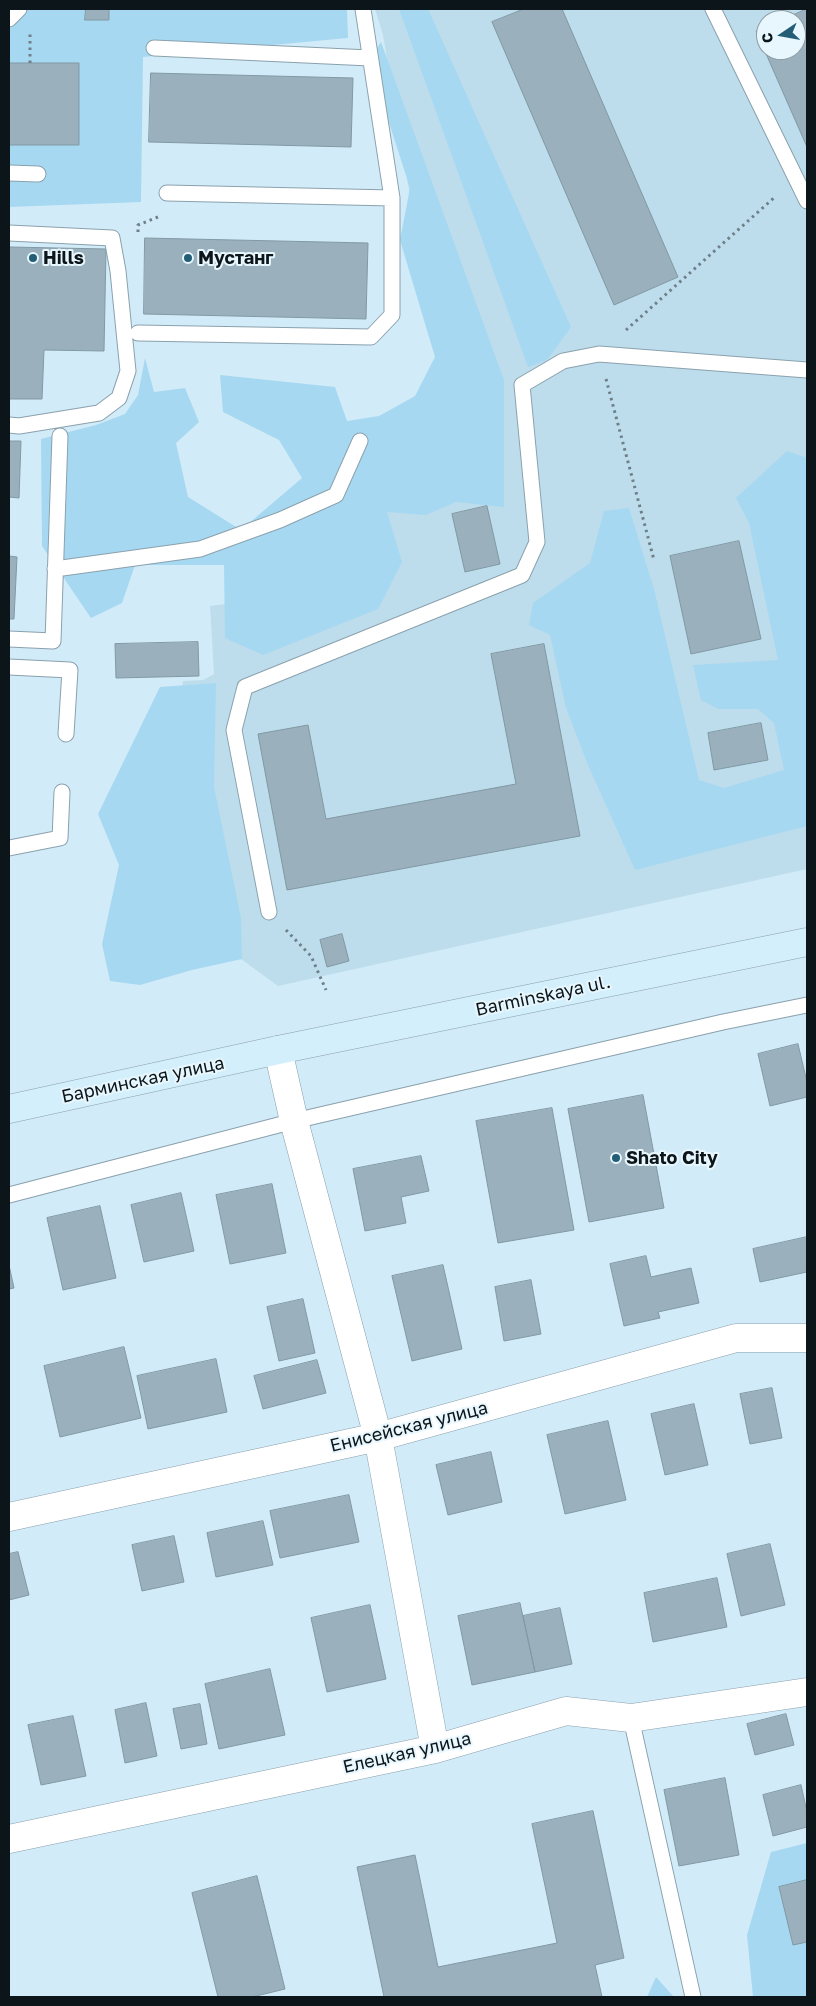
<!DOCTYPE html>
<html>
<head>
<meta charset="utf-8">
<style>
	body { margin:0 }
	#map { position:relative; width:816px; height:2006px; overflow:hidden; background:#d2ebf8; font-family:"Golos Text",sans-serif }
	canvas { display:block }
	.frame { position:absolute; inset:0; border:10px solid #0c1519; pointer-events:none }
	.north { position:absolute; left:756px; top:10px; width:50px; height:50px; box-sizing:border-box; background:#e8f7fe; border:1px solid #909da2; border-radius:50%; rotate:258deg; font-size:14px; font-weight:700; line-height:20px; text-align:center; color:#0c1519 }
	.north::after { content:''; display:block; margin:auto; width:18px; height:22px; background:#235e76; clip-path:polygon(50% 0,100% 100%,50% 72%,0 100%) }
</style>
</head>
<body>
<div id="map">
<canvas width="816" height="2006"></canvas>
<div class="frame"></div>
<div class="north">С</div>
</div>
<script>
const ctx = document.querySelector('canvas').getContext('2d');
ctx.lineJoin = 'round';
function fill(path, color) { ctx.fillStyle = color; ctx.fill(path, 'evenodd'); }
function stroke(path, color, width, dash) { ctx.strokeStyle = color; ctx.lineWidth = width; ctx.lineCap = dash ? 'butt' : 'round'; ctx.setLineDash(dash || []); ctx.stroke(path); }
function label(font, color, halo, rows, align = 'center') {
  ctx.font = font + ' "Golos Text",sans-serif'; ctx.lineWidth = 4; ctx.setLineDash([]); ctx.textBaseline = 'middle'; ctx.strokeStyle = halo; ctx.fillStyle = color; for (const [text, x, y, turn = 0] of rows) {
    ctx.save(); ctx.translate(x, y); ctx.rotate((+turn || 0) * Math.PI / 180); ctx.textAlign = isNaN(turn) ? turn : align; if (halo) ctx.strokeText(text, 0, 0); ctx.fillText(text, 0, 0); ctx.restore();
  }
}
fill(new Path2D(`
	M 375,9 L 807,9 L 807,869 L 278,986 L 163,902 L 183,681 L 203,680 L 214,674 L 210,606 L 241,602 L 361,470 L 452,447 L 383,35 ZM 766,20 L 796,20 L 796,50 L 766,50 Z`), '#bdddec');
fill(new Path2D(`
	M 26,9 L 347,9 L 348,38 L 143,57 L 141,202 L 9,207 L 9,14 L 26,13 Z
	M 399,9 L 428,9 L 571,327 L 547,360 L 528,367 Z
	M 381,42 L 504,380 L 504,507 L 456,502 L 426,515 L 387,512 L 402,562 L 378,609 L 263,655 L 225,638 L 224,565 L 135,565 L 122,603 L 91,618 L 42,546 L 41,439 L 96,425 L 125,414 L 138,395 L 145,358 L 154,392 L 185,388 L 199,422 L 176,443 L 188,497 L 241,530 L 302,478 L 279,440 L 223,412 L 220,375 L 335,387 L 347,421 L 379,416 L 415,396 L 435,357 L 400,240 L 410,188 L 369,60 Z
	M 787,451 L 807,458 L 807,826 L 635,870 L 588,765 L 566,708 L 550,635 L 529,625 L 533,603 L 590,563 L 604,511 L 629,508 L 654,589 L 699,780 L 724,788 L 784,770 L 774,723 L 758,709 L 718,709 L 701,700 L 693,665 L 778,660 L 749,523 L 736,498 Z
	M 216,683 L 214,787 L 241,918 L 242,959 L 192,970 L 140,985 L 110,981 L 102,944 L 119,865 L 98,814 L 160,687 Z
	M 807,1843 L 807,1997 L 753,1997 L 747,1935 L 771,1852 Z
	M 656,1977 L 674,1997 L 647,1997 Z`), '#a7d8f1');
const building = new Path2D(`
	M 86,9 L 109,9 L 109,20 L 85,20 Z
	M 524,9 L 562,9 L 678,277 L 614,305 L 492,22 Z
	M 807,9 L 807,147 L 756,31 L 766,27 L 766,50 L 796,50 L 796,20 L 782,20 Z
	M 9,63 L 79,63 L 79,145 L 9,145 Z
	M 151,73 L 353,78 L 351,147 L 149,142 Z
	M 145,238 L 368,243 L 366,319 L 144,314 Z
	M 9,247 L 106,249 L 104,351 L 44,350 L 42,399 L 9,399 Z
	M 9,441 L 21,441 L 19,498 L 9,497 Z
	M 487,506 L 500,564 L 465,572 L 452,514 Z
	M 739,541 L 761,639 L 691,654 L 670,556 Z
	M 9,556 L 17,557 L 14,619 L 9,619 Z
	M 198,642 L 199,676 L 116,678 L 115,644 Z
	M 544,644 L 580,836 L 287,890 L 258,734 L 308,725 L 326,819 L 516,784 L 491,654 Z
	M 761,723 L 768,760 L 714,770 L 708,733 Z
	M 342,934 L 349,961 L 327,967 L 320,940 Z
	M 798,1044 L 807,1082 L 807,1097 L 770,1106 L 758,1054 Z
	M 643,1095 L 664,1208 L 589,1222 L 568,1109 Z
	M 552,1108 L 574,1230 L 498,1243 L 476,1121 Z
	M 421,1156 L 429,1191 L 401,1197 L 406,1223 L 365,1231 L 353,1169 Z
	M 272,1184 L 286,1253 L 230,1264 L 216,1195 Z
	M 181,1193 L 194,1251 L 144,1262 L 131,1205 Z
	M 100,1206 L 116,1278 L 63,1290 L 47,1218 Z
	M 807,1237 L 807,1272 L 760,1282 L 753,1249 Z
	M 646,1256 L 651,1277 L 691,1268 L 699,1303 L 658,1312 L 660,1318 L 624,1326 L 610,1264 Z
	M 9,1265 L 14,1288 L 9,1289 Z
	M 443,1265 L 462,1349 L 412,1361 L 392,1276 Z
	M 531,1280 L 541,1334 L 504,1341 L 495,1287 Z
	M 303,1299 L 315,1353 L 279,1361 L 267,1307 Z
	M 124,1347 L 141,1418 L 60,1437 L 44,1366 Z
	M 216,1359 L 227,1412 L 148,1429 L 137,1376 Z
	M 317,1360 L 326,1393 L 263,1409 L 254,1376 Z
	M 772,1388 L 782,1438 L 750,1444 L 740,1394 Z
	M 694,1404 L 708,1465 L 665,1475 L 651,1414 Z
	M 608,1421 L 626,1500 L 565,1514 L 547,1435 Z
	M 491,1452 L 502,1502 L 448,1515 L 436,1465 Z
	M 349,1495 L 359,1542 L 280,1558 L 270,1511 Z
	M 263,1521 L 273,1565 L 216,1577 L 207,1533 Z
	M 174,1536 L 184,1582 L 142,1591 L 132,1545 Z
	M 770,1544 L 785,1605 L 741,1616 L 727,1554 Z
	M 18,1552 L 29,1595 L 9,1600 L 9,1554 Z
	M 717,1578 L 727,1627 L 653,1642 L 644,1593 Z
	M 520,1603 L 535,1672 L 472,1685 L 458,1616 Z
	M 370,1605 L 386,1679 L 327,1692 L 311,1618 Z
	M 560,1608 L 572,1664 L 535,1672 L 523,1616 Z
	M 270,1669 L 285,1735 L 219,1749 L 205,1684 Z
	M 146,1703 L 157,1756 L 125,1763 L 115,1710 Z
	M 200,1704 L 207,1744 L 181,1749 L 173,1709 Z
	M 786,1714 L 794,1745 L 755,1755 L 747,1724 Z
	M 73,1716 L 86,1776 L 41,1785 L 28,1725 Z
	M 725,1778 L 739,1855 L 679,1866 L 664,1790 Z
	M 801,1785 L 807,1812 L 807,1827 L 773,1836 L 763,1795 Z
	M 593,1811 L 624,1958 L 595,1965 L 602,1997 L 384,1997 L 357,1867 L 415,1855 L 438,1967 L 557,1943 L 532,1824 Z
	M 257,1876 L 285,1989 L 252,1997 L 218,1997 L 192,1893 Z
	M 807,1880 L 807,1942 L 793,1945 L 779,1887 Z`);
fill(building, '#9ab1bd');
stroke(building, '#8199a4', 1);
const lane = new Path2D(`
	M 713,9 L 807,201
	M 9,19 L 19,9
	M 154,48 L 370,58
	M 9,173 L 38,174
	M 167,193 L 392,198 L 363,9
	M 9,233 L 112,238 L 118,271 L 128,371 L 119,398 L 99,413 L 19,426 L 9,425
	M 138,333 L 371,337 L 392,315 L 392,198
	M 55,569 L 200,549 L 280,520 L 336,495 L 360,441
	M 9,639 L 53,641 L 60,436
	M 9,667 L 70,670 L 66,734
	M 9,848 L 60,838 L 62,792
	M 269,912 L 234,730 L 245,687 L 522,575 L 537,542 L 522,385 L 563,361 L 599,354 L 807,370
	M 9,1195 L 294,1121 L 723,1022 L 807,1005
	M 631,1718 L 693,1997`);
const street = new Path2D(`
	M 278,1050 L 294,1121 L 378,1437 L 435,1749
	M 9,1517 L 378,1437 L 736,1338 L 807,1338
	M 9,1839 L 435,1749 L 566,1711 L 631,1718 L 807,1692`);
const secondary = new Path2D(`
	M 9,1109 L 278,1050 L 807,942`);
stroke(lane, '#8aa1ad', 17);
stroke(street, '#8aa1ad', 29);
stroke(secondary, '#8aa1ad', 29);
stroke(new Path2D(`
	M 30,63 L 30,34
	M 138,232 L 138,225 L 158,217
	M 626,330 L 776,196
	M 606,379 L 654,560
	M 286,930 L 311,956 L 326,990`), '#6e7f88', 3, [2.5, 4]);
stroke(lane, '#fff', 15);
stroke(street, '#fff', 28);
stroke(secondary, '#d3effc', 28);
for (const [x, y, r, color] of [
	[33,258,5,"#235e76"],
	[188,258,5,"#235e76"],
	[616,1158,5,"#235e76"]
]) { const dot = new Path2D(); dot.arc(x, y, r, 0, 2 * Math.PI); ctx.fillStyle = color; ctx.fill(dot); stroke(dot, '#e8f7fe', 2); }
label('bold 18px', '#0c1519', '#e8f7fe', [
	["Hills",43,258],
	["Мустанг",198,258],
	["Shato City",626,1158]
], 'left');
label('18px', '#0c1519', '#e8f7fe', [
	["Barminskaya ul.",543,996,-12],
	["Барминская улица",143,1080,-12],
	["Енисейская улица",409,1427,-14],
	["Елецкая улица",407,1753,-13]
]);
</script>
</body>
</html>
